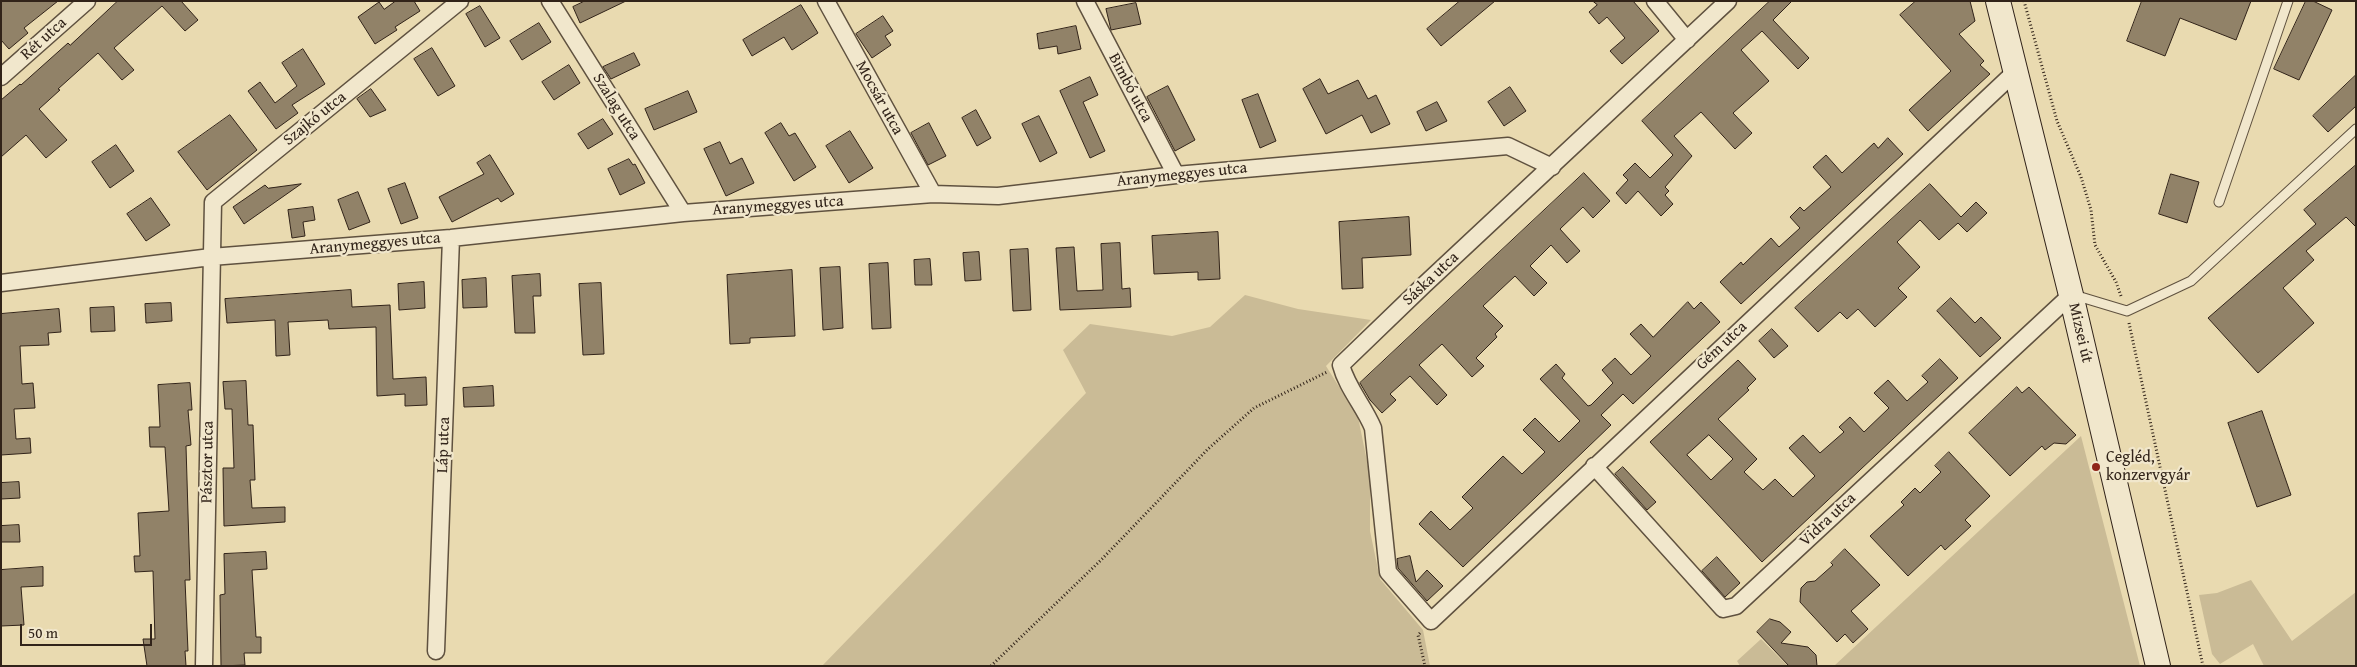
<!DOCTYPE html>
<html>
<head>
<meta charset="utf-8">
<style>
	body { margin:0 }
	#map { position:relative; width:2357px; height:667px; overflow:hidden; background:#e9dab0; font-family:"Gentium Book Plus",serif }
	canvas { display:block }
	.frame { position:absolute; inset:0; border:2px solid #312319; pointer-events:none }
	.scale { position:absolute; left:20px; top:624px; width:132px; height:22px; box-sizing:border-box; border:2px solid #312319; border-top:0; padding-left:6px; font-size:15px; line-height:18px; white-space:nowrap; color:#312319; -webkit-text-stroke:4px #f1e7cc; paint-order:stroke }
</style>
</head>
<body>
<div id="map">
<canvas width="2357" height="667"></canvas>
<div class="frame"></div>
<div class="scale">50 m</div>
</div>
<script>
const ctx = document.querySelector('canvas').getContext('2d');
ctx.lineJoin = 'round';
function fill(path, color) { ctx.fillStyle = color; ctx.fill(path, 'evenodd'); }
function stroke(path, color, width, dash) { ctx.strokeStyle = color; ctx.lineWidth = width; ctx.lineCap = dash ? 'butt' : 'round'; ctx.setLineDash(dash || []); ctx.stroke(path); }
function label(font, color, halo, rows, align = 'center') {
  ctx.font = font + ' "Gentium Book Plus",serif'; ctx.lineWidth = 4.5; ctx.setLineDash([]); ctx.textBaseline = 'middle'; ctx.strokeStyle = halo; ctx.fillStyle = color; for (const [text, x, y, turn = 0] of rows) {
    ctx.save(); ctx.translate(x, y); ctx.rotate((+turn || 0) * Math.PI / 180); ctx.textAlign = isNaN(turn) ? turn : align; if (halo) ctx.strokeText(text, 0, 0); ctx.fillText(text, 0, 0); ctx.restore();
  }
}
fill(new Path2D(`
	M 1245,295 L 1298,309 L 1371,320 L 1326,366 L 1358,417 L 1370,476 L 1370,531 L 1380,579 L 1423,630 L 1430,666 L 822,666 L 1086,393 L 1063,350 L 1090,324 L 1172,336 L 1210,327 Z
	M 2081,436 L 2140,666 L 1834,666 Z
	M 2251,580 L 2292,641 L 2356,592 L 2356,666 L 2264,666 L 2253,644 L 2220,664 L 2212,654 L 2199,595 L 2217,593 Z
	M 1761,639 L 1788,666 L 1740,666 L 1737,661 Z`), '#cabb96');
const building = new Path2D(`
	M 1,1 L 58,1 L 24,28 L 28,33 L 9,49 L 1,40 Z
	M 118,1 L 181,1 L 198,20 L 185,31 L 162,6 L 114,48 L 134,70 L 122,80 L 98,53 L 58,89 L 60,90 L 39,109 L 67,140 L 46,158 L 26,135 L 1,157 L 1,100 L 20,84 L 21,85 L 68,43 L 70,45 Z
	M 396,1 L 414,1 L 420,11 L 395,27 L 397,30 L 375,44 L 358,17 L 379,2 L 384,9 Z
	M 585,1 L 626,1 L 580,23 L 573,7 Z
	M 1460,1 L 1495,1 L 1441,46 L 1427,29 Z
	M 1593,1 L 1633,1 L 1659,31 L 1622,64 L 1610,51 L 1625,38 L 1607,17 L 1599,24 L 1589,12 L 1597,5 Z
	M 1770,1 L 1792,1 L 1773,20 L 1809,58 L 1798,69 L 1762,31 L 1741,50 L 1769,81 L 1733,113 L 1752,133 L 1735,149 L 1701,112 L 1674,136 L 1692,156 L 1665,187 L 1669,191 L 1665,195 L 1673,204 L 1661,216 L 1638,191 L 1626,204 L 1616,193 L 1628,180 L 1623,175 L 1635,163 L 1650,178 L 1673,155 L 1642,121 Z
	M 1916,1 L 1970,1 L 1975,21 L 1959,34 L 1984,61 L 1980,65 L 1990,74 L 1928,131 L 1909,110 L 1951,71 L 1900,15 Z
	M 2142,1 L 2251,1 L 2236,40 L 2180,18 L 2165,56 L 2127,41 Z
	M 2306,1 L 2313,1 L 2332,10 L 2299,80 L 2274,69 Z
	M 1136,3 L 1141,24 L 1111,30 L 1106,9 Z
	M 801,5 L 818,33 L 792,50 L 784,37 L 752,56 L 743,40 Z
	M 480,6 L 500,38 L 485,47 L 466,14 Z
	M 883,16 L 893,31 L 885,36 L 891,45 L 872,58 L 856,34 Z
	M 539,23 L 551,42 L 522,60 L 510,41 Z
	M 1076,26 L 1081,49 L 1058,54 L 1057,46 L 1039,49 L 1037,34 Z
	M 432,48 L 455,86 L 438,96 L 414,59 Z
	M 303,49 L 325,84 L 292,105 L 298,113 L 276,129 L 248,91 L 260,82 L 275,103 L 297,86 L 282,63 Z
	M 634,53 L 640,65 L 611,79 L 603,67 Z
	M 569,65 L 580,83 L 554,100 L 542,82 Z
	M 2356,75 L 2356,106 L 2328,132 L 2313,116 Z
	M 1090,77 L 1098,95 L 1083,102 L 1105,151 L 1090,158 L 1060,91 Z
	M 1320,79 L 1328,94 L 1358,80 L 1368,99 L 1376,95 L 1390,124 L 1371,133 L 1362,115 L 1326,134 L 1303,89 Z
	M 1168,86 L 1195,140 L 1175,151 L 1147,97 Z
	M 1510,87 L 1526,111 L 1504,126 L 1488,102 Z
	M 371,89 L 386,110 L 370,117 L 357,99 Z
	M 688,91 L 697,112 L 654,130 L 645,109 Z
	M 1258,94 L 1276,141 L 1260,148 L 1242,100 Z
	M 1437,102 L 1447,121 L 1426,131 L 1417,112 Z
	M 976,110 L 991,138 L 977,146 L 962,118 Z
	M 230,115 L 257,150 L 207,190 L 178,152 Z
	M 1039,116 L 1057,153 L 1040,162 L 1022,124 Z
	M 603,119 L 613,134 L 588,149 L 578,134 Z
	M 781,123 L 789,136 L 795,133 L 816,167 L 794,181 L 765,133 Z
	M 929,123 L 946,156 L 928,165 L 911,133 Z
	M 850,131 L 873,168 L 849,183 L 826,146 Z
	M 1888,138 L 1903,154 L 1741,304 L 1720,282 L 1741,262 L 1743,265 L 1771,238 L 1779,247 L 1800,228 L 1790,217 L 1800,207 L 1804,211 L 1831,187 L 1813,167 L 1826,155 L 1842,173 L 1874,143 L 1878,148 Z
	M 720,142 L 730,164 L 742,158 L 754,183 L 726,196 L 704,149 Z
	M 116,145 L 134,171 L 110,188 L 92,162 Z
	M 490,155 L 514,194 L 501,202 L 498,198 L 452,222 L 439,197 L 484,174 L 477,163 Z
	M 629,159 L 633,165 L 635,164 L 645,183 L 620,195 L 608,169 Z
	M 2356,165 L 2356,227 L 2346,217 L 2306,251 L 2314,260 L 2283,288 L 2314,323 L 2258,373 L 2208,318 L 2316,224 L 2304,210 Z
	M 1584,173 L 1610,201 L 1593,218 L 1583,207 L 1560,229 L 1580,251 L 1567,263 L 1551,245 L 1530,266 L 1547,283 L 1534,296 L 1515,276 L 1483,306 L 1503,326 L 1495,334 L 1497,337 L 1476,358 L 1484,366 L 1472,377 L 1442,344 L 1419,365 L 1447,395 L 1437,405 L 1410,376 L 1390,394 L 1396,400 L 1382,413 L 1370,400 L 1360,383 Z
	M 2171,174 L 2199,182 L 2187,223 L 2159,214 Z
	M 405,183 L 418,218 L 401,224 L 388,189 Z
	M 301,184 L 244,224 L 233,207 L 265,185 L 268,188 Z
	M 1930,184 L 1961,217 L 1976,202 L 1987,213 L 1967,232 L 1958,223 L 1939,240 L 1920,220 L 1897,242 L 1920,267 L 1898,288 L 1907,297 L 1875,327 L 1858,309 L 1847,319 L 1840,312 L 1818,332 L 1795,308 Z
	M 358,192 L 370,222 L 349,230 L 338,200 Z
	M 151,198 L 170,225 L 146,241 L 127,214 Z
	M 313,207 L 315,220 L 303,222 L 305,236 L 292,238 L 288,210 Z
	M 1409,217 L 1411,255 L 1362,258 L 1363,288 L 1342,289 L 1339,222 Z
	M 1218,232 L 1220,279 L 1198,280 L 1198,272 L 1154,274 L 1152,236 Z
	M 1120,243 L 1122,289 L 1130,288 L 1131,307 L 1060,310 L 1056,248 L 1074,247 L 1077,291 L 1103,290 L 1101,244 Z
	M 1028,249 L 1031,310 L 1013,311 L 1010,250 Z
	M 979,252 L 981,280 L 965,281 L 963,253 Z
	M 930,259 L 932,285 L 915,285 L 914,260 Z
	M 888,263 L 891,328 L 872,329 L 869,264 Z
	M 840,267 L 843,328 L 823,330 L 820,268 Z
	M 792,270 L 795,336 L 750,338 L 750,343 L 730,344 L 727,275 Z
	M 540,274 L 541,296 L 533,296 L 535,333 L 515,333 L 512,276 Z
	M 486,278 L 487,307 L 463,308 L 462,280 Z
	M 424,282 L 425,308 L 399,310 L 398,284 Z
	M 601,283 L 604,354 L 583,355 L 579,284 Z
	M 351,290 L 352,307 L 390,305 L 393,379 L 426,377 L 427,405 L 405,406 L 405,394 L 377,396 L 376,327 L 329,329 L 328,320 L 288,322 L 290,355 L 276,356 L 275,320 L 227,323 L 225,299 Z
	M 1951,298 L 1975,323 L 1981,317 L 2001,338 L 1980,357 L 1937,311 Z
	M 1688,302 L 1694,309 L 1701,302 L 1720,322 L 1633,404 L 1623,394 L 1601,415 L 1611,425 L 1463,567 L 1419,524 L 1431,511 L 1450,530 L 1473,508 L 1462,497 L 1503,456 L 1522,474 L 1545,452 L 1523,430 L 1535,418 L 1559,442 L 1580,421 L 1540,379 L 1556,364 L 1565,374 L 1562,378 L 1588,406 L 1591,405 L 1613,383 L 1602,370 L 1615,358 L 1631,375 L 1651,356 L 1630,334 L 1641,324 L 1653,337 Z
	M 171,303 L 172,321 L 146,323 L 145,304 Z
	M 114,307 L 115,331 L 91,332 L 90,308 Z
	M 59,309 L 61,332 L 48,333 L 49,345 L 20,346 L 22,384 L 33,383 L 35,408 L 14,409 L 16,439 L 30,438 L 31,453 L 1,455 L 1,314 Z
	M 1772,329 L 1788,346 L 1774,358 L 1759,341 Z
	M 1940,359 L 1958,378 L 1762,562 L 1650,442 L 1738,360 L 1756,379 L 1747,388 L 1749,390 L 1718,419 L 1757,459 L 1744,472 L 1763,490 L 1775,479 L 1793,497 L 1815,476 L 1789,448 L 1803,435 L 1820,453 L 1844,432 L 1839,427 L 1850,417 L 1864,432 L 1889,408 L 1874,393 L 1888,380 L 1907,401 L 1928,382 L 1922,376 ZM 1709,435 L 1733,459 L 1711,480 L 1687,455 Z
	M 246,381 L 248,425 L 253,425 L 255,480 L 250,480 L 252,508 L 285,507 L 285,522 L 224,526 L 223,468 L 234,468 L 232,409 L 225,409 L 223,382 Z
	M 190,383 L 192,410 L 188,410 L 191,445 L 186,446 L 190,580 L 185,580 L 188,651 L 185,651 L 186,666 L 147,666 L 143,639 L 155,639 L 153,571 L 135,572 L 134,556 L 140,556 L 138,513 L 169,511 L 165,447 L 150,447 L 149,427 L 160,427 L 158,385 Z
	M 493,386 L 494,406 L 464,407 L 463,388 Z
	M 2017,387 L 2022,393 L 2029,387 L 2076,435 L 2066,444 L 2054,443 L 2045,450 L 2042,446 L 2010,476 L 1969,433 Z
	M 2262,411 L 2291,495 L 2257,507 L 2228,423 Z
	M 1949,452 L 1990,496 L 1965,520 L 1971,526 L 1945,550 L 1941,545 L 1908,576 L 1870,536 L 1904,505 L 1901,502 L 1915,488 L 1920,493 L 1941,472 L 1935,466 Z
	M 1623,467 L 1656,502 L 1647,510 L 1615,474 Z
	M 19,482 L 20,498 L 1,499 L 1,483 Z
	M 19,525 L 20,542 L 1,542 L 1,526 Z
	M 1845,549 L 1880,585 L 1851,611 L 1868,629 L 1853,643 L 1845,634 L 1837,642 L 1800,602 L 1801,588 L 1807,582 L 1815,581 L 1833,565 L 1831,563 Z
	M 266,552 L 267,569 L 252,570 L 256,637 L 261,637 L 261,653 L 244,653 L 245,665 L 221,666 L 220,595 L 225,594 L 224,554 Z
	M 1410,556 L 1416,582 L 1427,570 L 1443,586 L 1427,601 L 1398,568 L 1397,559 Z
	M 1717,557 L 1740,583 L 1725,597 L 1702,571 Z
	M 43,567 L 43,586 L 21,587 L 24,625 L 1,626 L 1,570 Z
	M 1770,619 L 1780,622 L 1791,632 L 1781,643 L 1808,647 L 1816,655 L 1817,666 L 1789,666 L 1757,632 Z`);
fill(building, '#918268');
stroke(building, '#312319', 1);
const lane = new Path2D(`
	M 2219,202 L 2288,1
	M 2074,295 L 2127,311 L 2191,281 L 2356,129`);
const street = new Path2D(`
	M 550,1 L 683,213
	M 826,1 L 933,194
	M 1085,1 L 1176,175
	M 1655,1 L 1687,40
	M 1728,1 L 1424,285 L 1341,365 C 1347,388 1364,406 1373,428 L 1388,572 L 1431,621 L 2015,72
	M 1,77 L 87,1
	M 1,283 L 211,257 L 451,238 L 683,213 L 933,194 L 998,196 L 1176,175 L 1508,146 L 1552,167
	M 1594,466 L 1723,609 L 1736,606 L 2071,295
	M 436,651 L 451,238
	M 204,666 L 213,202 L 460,1`);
const secondary = new Path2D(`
	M 1998,1 L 2071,295 L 2158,666`);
stroke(lane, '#5f513f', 11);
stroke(street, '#5f513f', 19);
stroke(secondary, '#312319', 26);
stroke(new Path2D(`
	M 2024,1 L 2057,121 L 2081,177 L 2091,210 L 2095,245 L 2116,282 L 2121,296
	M 2129,323 L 2203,666
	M 1420,633 L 1418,635 L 1425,666
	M 991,666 L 1102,559 L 1208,449 L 1254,408 L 1327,372`), '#312319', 3, [1, 2.5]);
stroke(lane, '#f1e7cc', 9);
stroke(street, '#f1e7cc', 16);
stroke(secondary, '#f1e7cc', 24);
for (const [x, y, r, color] of [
	[2096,467,5,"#8f2418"]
]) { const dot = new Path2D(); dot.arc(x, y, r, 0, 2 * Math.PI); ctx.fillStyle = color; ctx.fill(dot); stroke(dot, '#f1e7cc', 2); }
label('16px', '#312319', '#f1e7cc', [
	["Rét utca",44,39,-42],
	["Bimbó utca",1130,88,62],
	["Mocsár utca",879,98,61],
	["Szalag utca",616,107,58],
	["Szajkó utca",315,119,-39],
	["Aranymeggyes utca",1182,175,-6],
	["Aranymeggyes utca",778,206,-4],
	["Aranymeggyes utca",375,244,-5],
	["Sáska utca",1431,279,-43],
	["Mizsei út",2080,333,77],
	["Gém utca",1722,346,-43],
	["Láp utca",444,445,-88],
	["Pásztor utca",208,462,-89],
	["Vidra utca",1828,520,-43]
]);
label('16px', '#312319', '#f1e7cc', [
	["Cegléd,",2106,458],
	["konzervgyár",2106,476]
], 'left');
</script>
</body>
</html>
